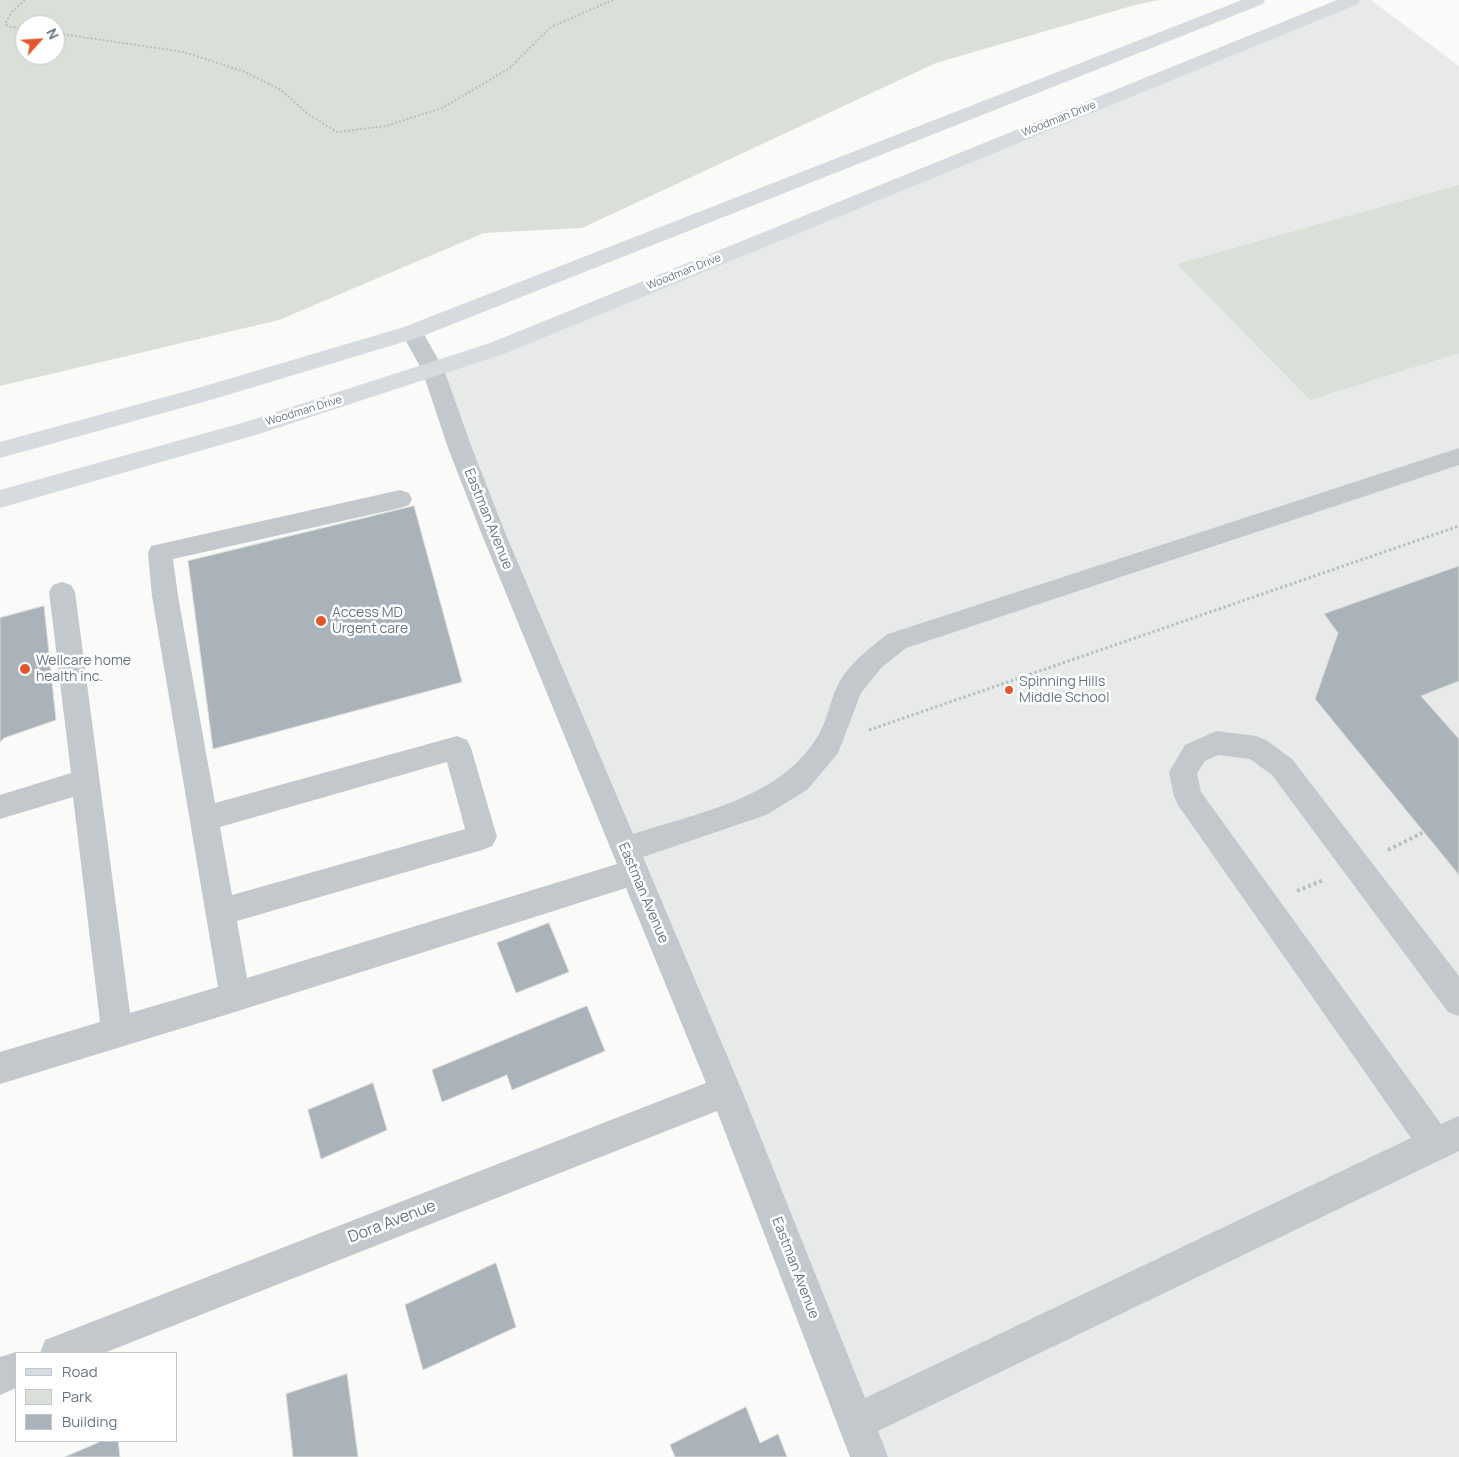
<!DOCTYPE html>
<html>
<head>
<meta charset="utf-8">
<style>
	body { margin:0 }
	#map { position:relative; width:1459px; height:1457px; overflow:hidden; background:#fafaf8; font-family:Manrope,sans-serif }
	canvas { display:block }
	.legend { position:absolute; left:15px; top:1352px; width:162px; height:90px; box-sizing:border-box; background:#fff; border:1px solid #c1c8cd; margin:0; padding:6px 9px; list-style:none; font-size:15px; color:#657683 }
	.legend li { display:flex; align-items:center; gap:10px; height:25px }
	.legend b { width:25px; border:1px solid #c1c8cd }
	.north { position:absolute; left:15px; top:15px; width:50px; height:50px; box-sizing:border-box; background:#fff; border:1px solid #c1c8cd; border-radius:50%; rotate:64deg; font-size:14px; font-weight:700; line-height:20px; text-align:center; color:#657683 }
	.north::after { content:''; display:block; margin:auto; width:18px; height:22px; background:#e4572e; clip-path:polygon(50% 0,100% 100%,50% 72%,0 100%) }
</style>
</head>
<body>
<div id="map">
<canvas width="1459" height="1457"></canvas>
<ul class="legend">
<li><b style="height:6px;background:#d6dbdf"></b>Road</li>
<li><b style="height:14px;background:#dadfd7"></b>Park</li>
<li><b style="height:14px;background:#aab3b9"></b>Building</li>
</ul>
<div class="north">N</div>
</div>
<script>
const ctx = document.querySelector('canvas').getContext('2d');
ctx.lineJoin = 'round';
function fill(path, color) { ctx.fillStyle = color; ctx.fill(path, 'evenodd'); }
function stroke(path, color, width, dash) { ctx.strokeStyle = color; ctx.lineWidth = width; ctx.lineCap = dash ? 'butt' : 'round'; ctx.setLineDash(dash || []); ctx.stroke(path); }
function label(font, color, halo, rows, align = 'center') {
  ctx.font = font + ' Manrope,sans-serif'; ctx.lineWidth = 5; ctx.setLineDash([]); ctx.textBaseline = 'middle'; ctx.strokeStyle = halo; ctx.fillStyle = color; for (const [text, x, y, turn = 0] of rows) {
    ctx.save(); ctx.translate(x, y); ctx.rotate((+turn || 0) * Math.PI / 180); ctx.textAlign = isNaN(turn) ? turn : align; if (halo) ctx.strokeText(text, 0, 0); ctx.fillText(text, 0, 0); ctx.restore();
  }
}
fill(new Path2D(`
	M 1352,0 L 1371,0 L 1459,66 L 1459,1457 L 869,1457 L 433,370 Z`), '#e8e9e9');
fill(new Path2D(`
	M 0,0 L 1159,0 L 1135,5 L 936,63 L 582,228 L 484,233 L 279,320 L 0,386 ZM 25,25 L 55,25 L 55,55 L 25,55 Z
	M 1459,185 L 1459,353 L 1310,400 L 1177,264 Z`), '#dadfd7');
const building = new Path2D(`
	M 414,506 L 462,682 L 213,749 L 188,561 Z
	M 1459,566 L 1459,681 L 1421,696 L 1459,739 L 1459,875 L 1315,699 L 1338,633 L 1324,614 Z
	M 44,606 L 56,720 L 4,738 L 0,742 L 0,618 Z
	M 549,923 L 569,972 L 516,993 L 497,943 Z
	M 587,1006 L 605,1051 L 512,1090 L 507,1075 L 442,1102 L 432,1070 Z
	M 373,1083 L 387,1130 L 321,1159 L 308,1110 Z
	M 496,1263 L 516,1327 L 423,1370 L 405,1305 Z
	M 347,1374 L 358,1457 L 293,1457 L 286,1394 Z
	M 746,1407 L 760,1443 L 778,1434 L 787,1457 L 675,1457 L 670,1445 Z
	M 102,1441 L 118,1441 L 120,1457 L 65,1457 Z`);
fill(building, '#aab3b9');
stroke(building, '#dcdcda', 1);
stroke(new Path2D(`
	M 25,0 L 12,12 L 6,22 L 7,26 L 25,29
	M 55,33 L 184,52 L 245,72 L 281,90 L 308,114 L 337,132 L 386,126 L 442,108 L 510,68 L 551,27 L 613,0`), '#bbbfc2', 2, [2, 2]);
stroke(new Path2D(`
	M 869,730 L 1459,526
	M 1420,834 L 1424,832`), '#bbbfc2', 3, [2.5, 2.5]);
stroke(new Path2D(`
	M 1388,850 L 1422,833
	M 1297,891 L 1324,880`), '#bbbfc2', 4, [3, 3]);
fill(new Path2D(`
	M 412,325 L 420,327 L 444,370 L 472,448 L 504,530 L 633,834 C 697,813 778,799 816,739 C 826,725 829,705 836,689 C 846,666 868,649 888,634 L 1459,448 L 1459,465 L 906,648 L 881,668 L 861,693 L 838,753 L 807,790 L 766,815 L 643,857 L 742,1091 L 865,1398 L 1411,1138 L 1178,805 L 1174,796 L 1169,772 L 1185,745 L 1216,731 L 1256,736 L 1266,740 L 1292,759 L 1459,976 L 1459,1016 L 1448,1012 L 1272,775 L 1250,759 L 1218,755 L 1205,761 L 1197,773 L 1201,792 L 1441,1124 L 1459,1116 L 1459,1151 L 878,1431 L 888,1457 L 850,1457 L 717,1111 L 104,1353 L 40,1353 L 45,1340 L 58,1335 L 706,1083 L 626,888 L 235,1012 L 0,1084 L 0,1052 L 100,1022 L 73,797 L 0,819 L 0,795 L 71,773 L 49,592 L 53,585 L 62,582 L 71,585 L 75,592 L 130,1013 L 218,987 L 152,596 L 148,553 L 151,546 L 400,490 L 409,493 L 412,499 L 409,505 L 400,508 L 173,559 L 178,596 L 215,803 L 457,736 L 467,740 L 471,748 L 497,837 L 492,846 L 482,850 L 237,921 L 247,978 L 617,864 L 480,530 L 448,448 L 422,370 L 401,332 L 404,327 ZM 447,762 L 465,829 L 232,895 L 220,827 Z
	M 16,1352 L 20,1353 L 16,1353 L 16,1388 L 0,1395 L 0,1357 Z`), '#c3c8cc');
fill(new Path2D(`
	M 1242,0 L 1265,0 L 1263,4 L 420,337 L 214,399 L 0,458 L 0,442 L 198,388 L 404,327 Z
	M 1337,0 L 1360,0 L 1358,4 L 506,353 L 259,434 L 0,508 L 0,490 L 242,423 L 490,343 Z`), '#d6dbdf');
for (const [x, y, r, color] of [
	[321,621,6,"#e4572e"],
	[25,669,6,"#e4572e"],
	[1009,690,5,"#e4572e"]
]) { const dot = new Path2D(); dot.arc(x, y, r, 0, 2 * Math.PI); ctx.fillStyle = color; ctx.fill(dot); stroke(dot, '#fff', 2); }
label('11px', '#657683', '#fff', [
	["Woodman Drive",1059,119,-22],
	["Woodman Drive",684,272,-22],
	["Woodman Drive",304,411,-17]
]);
label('14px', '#657683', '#fff', [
	["Eastman Avenue",488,519,68],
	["Eastman Avenue",643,893,67],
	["Eastman Avenue",795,1268,69]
]);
label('14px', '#657683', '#fff', [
	["Access MD",332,613],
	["Urgent care",332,629],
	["Wellcare home",36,661],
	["health inc.",36,677],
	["Spinning Hills",1019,682],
	["Middle School",1019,698]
], 'left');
label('16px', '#657683', '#fff', [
	["Dora Avenue",392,1222,-21]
]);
</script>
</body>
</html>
